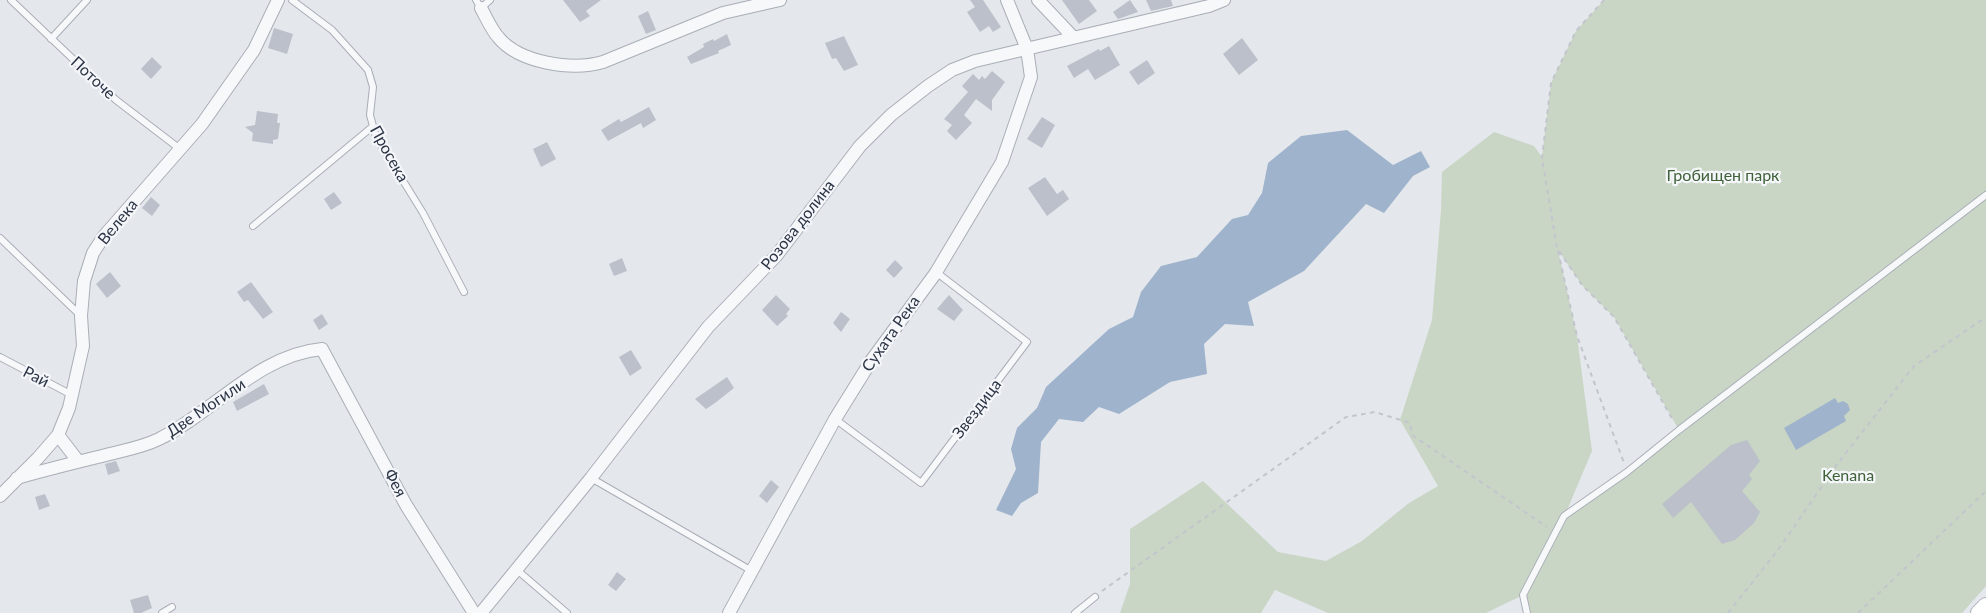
<!DOCTYPE html>
<html>
<head>
<meta charset="utf-8">
<style>
	body { margin:0 }
	canvas { display:block; background:#e4e7ec }
</style>
</head>
<body>
<canvas width="1986" height="613"></canvas>
<script>
const ctx = document.querySelector('canvas').getContext('2d');
ctx.lineJoin = 'round';
function fill(path, color) { ctx.fillStyle = color; ctx.fill(path, 'evenodd'); }
function stroke(path, color, width, dash) { ctx.strokeStyle = color; ctx.lineWidth = width; ctx.lineCap = dash ? 'butt' : 'round'; ctx.setLineDash(dash || []); ctx.stroke(path); }
function label(font, color, halo, rows, align = 'center') {
  ctx.font = font + ' Lato,sans-serif'; ctx.lineWidth = 4.5; ctx.setLineDash([]); ctx.textBaseline = 'middle'; ctx.strokeStyle = halo; ctx.fillStyle = color; for (const [text, x, y, turn = 0] of rows) {
    ctx.save(); ctx.translate(x, y); ctx.rotate((+turn || 0) * Math.PI / 180); ctx.textAlign = isNaN(turn) ? turn : align; if (halo) ctx.strokeText(text, 0, 0); ctx.fillText(text, 0, 0); ctx.restore();
  }
}
fill(new Path2D(`
	M 1604,0 L 1986,0 L 1986,586 L 1962,613 L 1523,613 L 1523,595 L 1486,613 L 1328,613 L 1275,590 L 1261,613 L 1120,613 L 1130,584 L 1130,529 L 1203,481 L 1278,552 L 1326,561 L 1362,541 L 1409,503 L 1438,486 L 1400,420 L 1432,320 L 1441,210 L 1442,172 L 1494,132 L 1534,146 L 1542,157 L 1551,83 L 1576,31 ZM 1558,250 L 1582,285 L 1614,317 L 1679,430 L 1565,515 L 1592,451 L 1577,336 Z`), '#c9d6c5');
fill(new Path2D(`
	M 1347,130 L 1393,165 L 1421,151 L 1430,167 L 1413,176 L 1384,213 L 1366,204 L 1304,271 L 1248,302 L 1254,326 L 1225,324 L 1204,344 L 1207,374 L 1170,382 L 1119,414 L 1099,407 L 1083,422 L 1059,419 L 1041,442 L 1038,493 L 1021,503 L 1012,516 L 996,510 L 1016,469 L 1011,449 L 1017,428 L 1037,408 L 1046,387 L 1109,329 L 1133,317 L 1141,292 L 1161,266 L 1197,257 L 1232,219 L 1248,215 L 1262,193 L 1268,163 L 1301,136 Z
	M 1835,398 L 1838,403 L 1843,401 L 1848,404 L 1850,410 L 1844,416 L 1846,421 L 1796,450 L 1784,428 Z`), '#9fb4cc');
fill(new Path2D(`
	M 563,0 L 601,0 L 586,11 L 590,16 L 580,22 Z
	M 970,0 L 983,0 L 1001,27 L 993,32 L 989,26 L 980,32 L 967,12 L 975,7 Z
	M 1062,0 L 1089,0 L 1097,11 L 1079,24 Z
	M 1130,0 L 1138,12 L 1118,19 L 1113,12 Z
	M 1146,0 L 1171,0 L 1173,6 L 1151,11 Z
	M 648,11 L 656,30 L 646,34 L 638,16 Z
	M 274,28 L 293,34 L 287,54 L 268,48 Z
	M 727,34 L 731,45 L 718,51 L 719,53 L 691,64 L 687,57 L 704,47 L 703,44 L 713,39 L 714,41 Z
	M 844,36 L 858,65 L 844,71 L 836,58 L 832,59 L 825,43 Z
	M 1242,38 L 1258,60 L 1239,75 L 1223,54 Z
	M 1109,46 L 1120,65 L 1095,80 L 1088,69 L 1074,78 L 1067,66 L 1099,49 L 1100,51 Z
	M 152,57 L 162,67 L 151,79 L 141,69 Z
	M 1147,60 L 1155,73 L 1138,85 L 1129,72 Z
	M 992,71 L 1005,82 L 992,100 L 992,111 L 976,99 L 964,115 L 972,123 L 956,140 L 947,131 L 952,125 L 944,119 L 968,92 L 962,86 L 973,74 L 979,80 L 982,76 L 985,79 Z
	M 649,107 L 656,120 L 643,128 L 641,123 L 608,141 L 601,130 L 619,119 L 621,122 Z
	M 257,111 L 278,114 L 277,123 L 280,123 L 278,139 L 273,140 L 273,144 L 252,141 L 253,133 L 245,127 L 255,125 Z
	M 1042,117 L 1055,125 L 1042,148 L 1027,139 Z
	M 547,142 L 556,159 L 541,167 L 533,149 Z
	M 1045,177 L 1057,194 L 1063,190 L 1069,199 L 1047,216 L 1028,188 Z
	M 334,192 L 342,203 L 331,210 L 324,199 Z
	M 151,197 L 160,205 L 152,216 L 142,208 Z
	M 622,258 L 627,271 L 614,276 L 609,264 Z
	M 895,260 L 903,268 L 894,278 L 886,270 Z
	M 110,272 L 121,286 L 107,298 L 96,284 Z
	M 251,282 L 273,312 L 263,319 L 248,300 L 244,302 L 237,292 Z
	M 776,295 L 790,309 L 786,314 L 788,316 L 777,326 L 762,310 Z
	M 949,295 L 963,310 L 954,321 L 937,309 Z
	M 841,312 L 850,319 L 841,332 L 833,323 Z
	M 322,314 L 328,324 L 319,330 L 313,320 Z
	M 631,350 L 642,368 L 630,376 L 619,357 Z
	M 727,377 L 734,388 L 715,403 L 706,409 L 695,399 Z
	M 264,384 L 269,394 L 237,411 L 233,402 Z
	M 1747,440 L 1760,461 L 1749,475 L 1752,479 L 1742,491 L 1760,512 L 1754,523 L 1735,540 L 1722,544 L 1691,502 L 1673,518 L 1662,504 L 1731,445 Z
	M 116,461 L 120,471 L 108,475 L 105,464 Z
	M 771,480 L 779,487 L 767,503 L 759,496 Z
	M 45,494 L 50,506 L 39,510 L 35,497 Z
	M 617,572 L 626,579 L 616,591 L 608,585 Z
	M 148,595 L 152,608 L 141,613 L 134,613 L 130,600 Z`), '#bbc0ca');
const service = new Path2D(`
	M 11,0 L 116,100 L 180,149
	M 292,0 L 332,30 L 368,70 L 373,87 L 370,115 L 376,137 L 423,213 L 464,292
	M 476,0 L 481,8 L 490,0
	M 51,39 L 87,0
	M 253,226 L 372,127
	M 0,238 L 81,316
	M 0,357 L 72,395
	M 835,419 L 921,483 L 1027,342 L 936,272
	M 591,478 L 752,571
	M 517,570 L 567,613
	M 162,613 L 172,607
	M 1075,613 L 1095,597
	M 1527,613 L 1523,595 L 1564,516 L 1627,472 L 1679,430 L 1986,195`);
const minor = new Path2D(`
	M 1038,0 L 1073,37
	M 481,8 C 486,17 491,29 498,37 C 519,63 572,71 603,62 L 723,13 L 780,0
	M 58,435 L 78,461
	M 17,478 C 45,470 73,463 102,456 C 120,451 141,448 159,439 C 214,412 258,355 322,349 L 406,505 L 474,613
	M 0,496 L 38,458 L 58,435 L 69,408 L 83,346 L 81,316 L 84,281 L 93,253 L 104,236 L 202,124 L 254,50 L 278,0
	M 481,613 L 591,478 L 708,327 L 776,256 L 860,146 L 891,115 L 928,86 L 952,70 L 975,61 L 1209,6 L 1224,0
	M 729,613 L 835,419 L 871,361 L 935,274 L 1002,162 L 1031,77 L 1027,49 L 1007,0`);
const secondary = new Path2D(`
	M 1979,613 L 1986,606`);
stroke(service, '#a9aeb7', 8);
stroke(minor, '#a9aeb7', 14);
stroke(secondary, '#a9aeb7', 18);
stroke(new Path2D(`
	M 1604,0 L 1576,31 L 1551,83 L 1542,158 L 1557,248 L 1582,285 L 1614,317 L 1674,422
	M 1558,251 L 1577,336 L 1624,463
	M 1102,591 L 1346,417 L 1375,412 L 1410,423 L 1412,435 L 1547,527
	M 1728,613 L 1778,550 L 1838,463 L 1914,366 L 1986,317
	M 1858,613 L 1986,491`), '#c2c5cb', 2, [4.5, 4.5]);
stroke(service, '#f7f8fa', 6);
stroke(minor, '#f7f8fa', 12);
stroke(secondary, '#fff', 16);
label('16px', '#2b3445', '#f4f6f9', [
	["Поточе",93,78,43],
	["Просека",389,154,61],
	["Велека",118,222,-51],
	["Розова долина",798,225,-52],
	["Сухата Река",891,334,-55],
	["Рай",36,377,27],
	["Две Могили",206,408,-34],
	["Звездица",977,409,-53],
	["Фея",395,483,62]
]);
label('16px', '#3f6138', '#f4f6f9', [
	["Гробищен парк",1723,176],
	["Kenana",1848,476]
]);
</script>
</body>
</html>
